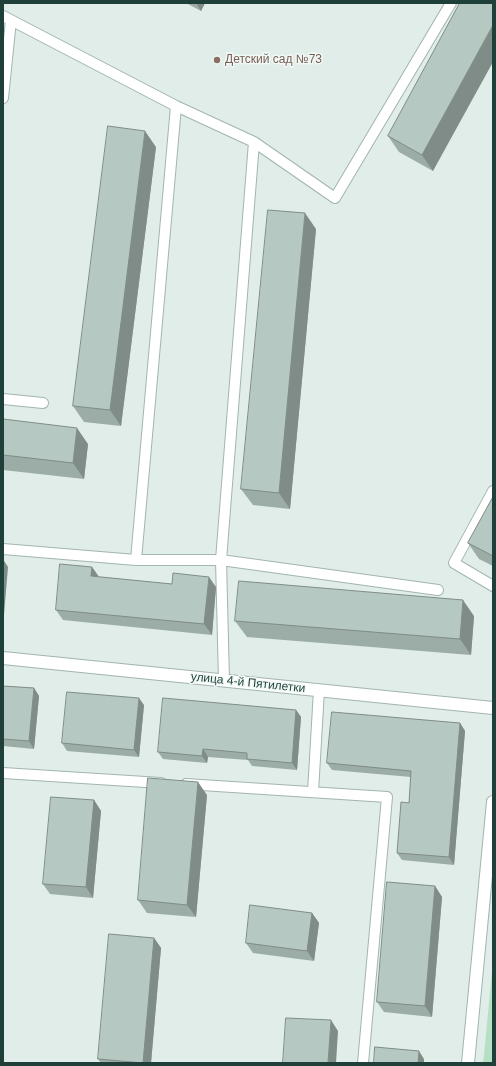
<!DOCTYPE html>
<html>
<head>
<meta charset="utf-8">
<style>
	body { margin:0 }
	#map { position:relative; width:496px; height:1066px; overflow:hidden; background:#e0ede8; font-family:Arial,sans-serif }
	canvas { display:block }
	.frame { position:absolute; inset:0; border:4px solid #1f3f39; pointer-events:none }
</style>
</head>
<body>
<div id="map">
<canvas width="496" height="1066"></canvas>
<div class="frame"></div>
</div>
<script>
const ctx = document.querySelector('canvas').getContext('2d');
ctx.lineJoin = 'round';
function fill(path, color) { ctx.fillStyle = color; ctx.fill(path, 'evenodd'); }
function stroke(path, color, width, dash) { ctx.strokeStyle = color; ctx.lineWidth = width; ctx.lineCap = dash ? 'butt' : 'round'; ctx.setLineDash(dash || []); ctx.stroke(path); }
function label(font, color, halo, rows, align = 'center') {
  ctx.font = font + ' Arial,sans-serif'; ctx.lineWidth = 3; ctx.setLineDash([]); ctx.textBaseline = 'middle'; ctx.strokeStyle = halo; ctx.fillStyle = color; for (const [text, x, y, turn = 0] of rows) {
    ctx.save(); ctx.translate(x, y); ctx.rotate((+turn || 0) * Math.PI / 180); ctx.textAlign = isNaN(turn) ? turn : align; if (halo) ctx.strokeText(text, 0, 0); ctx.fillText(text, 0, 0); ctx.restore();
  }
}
fill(new Path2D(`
	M 493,961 L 493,1063 L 483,1063 L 484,1055 Z`), '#b6e0c5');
const service = new Path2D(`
	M 3,16 L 176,106 L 254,142 L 335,198 L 451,3
	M 3,98 L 11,20
	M 3,399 L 43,403
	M 493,491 L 454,563 L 493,586
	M 3,549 L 136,560 L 221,560 L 438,590
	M 136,560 L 176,106
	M 224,681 L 221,560 L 254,142
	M 3,773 L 161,783
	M 186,784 L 387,797 L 363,1063
	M 313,792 L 319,690`);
const tertiary = new Path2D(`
	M 3,658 L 493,708
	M 468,1063 L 493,802`);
stroke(service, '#a2b5b0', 12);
stroke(tertiary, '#a2b5b0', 14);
stroke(service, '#fff', 10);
stroke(tertiary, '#fff', 12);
fill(new Path2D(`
	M 186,3 L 205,3 L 201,11 Z
	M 460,3 L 433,171 L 399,152 L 388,136 Z
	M 156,147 L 121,426 L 84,422 L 73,406 Z
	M 316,229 L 290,509 L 253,505 L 241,489 Z
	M 3,419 L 88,444 L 84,479 L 3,470 Z
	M 493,497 L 493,566 L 479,559 L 468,543 Z
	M 92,567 L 99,577 L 172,584 L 216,587 L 212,635 L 63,620 L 56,610 Z
	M 474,616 L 471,655 L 247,637 L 235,621 Z
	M 3,686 L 34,688 L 39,696 L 34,749 L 3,746 Z
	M 144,705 L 139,757 L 67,751 L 62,743 Z
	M 296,710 L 301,717 L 297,770 L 252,766 L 248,760 L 208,757 L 207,763 L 163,759 L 158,752 Z
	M 460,723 L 465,731 L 454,865 L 402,860 L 397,853 L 409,803 L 411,777 L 332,770 L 327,763 Z
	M 207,795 L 196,917 L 147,913 L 138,900 Z
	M 94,800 L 101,811 L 93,898 L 50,894 L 43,884 Z
	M 435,886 L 442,897 L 432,1017 L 384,1012 L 377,1002 Z
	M 312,913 L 319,923 L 314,961 L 253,953 L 246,943 Z
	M 154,938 L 161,948 L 151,1063 L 101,1063 L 98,1059 Z`), '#9caca6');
fill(new Path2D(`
	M 196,3 L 205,3 L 201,11 Z
	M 493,25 L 493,62 L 433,171 L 422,155 Z
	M 145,131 L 156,147 L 121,426 L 110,410 Z
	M 305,213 L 316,229 L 290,509 L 279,493 Z
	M 77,428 L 88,444 L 84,479 L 73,463 Z
	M 3,559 L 8,567 L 4,615 L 3,614 Z
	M 92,567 L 99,577 L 91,576 Z
	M 209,577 L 216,587 L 212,635 L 204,624 Z
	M 463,600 L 474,616 L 471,655 L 460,639 Z
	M 34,688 L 39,696 L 34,749 L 29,741 Z
	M 139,698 L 144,705 L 139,757 L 134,750 Z
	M 296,710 L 301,717 L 297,770 L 292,763 Z
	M 460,723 L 465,731 L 454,865 L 449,857 Z
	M 203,749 L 208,757 L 207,763 L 202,756 Z
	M 198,782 L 207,795 L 196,917 L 187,905 Z
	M 94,800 L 101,811 L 93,898 L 86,887 Z
	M 435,886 L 442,897 L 432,1017 L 425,1006 Z
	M 312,913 L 319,923 L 314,961 L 307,951 Z
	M 154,938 L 161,948 L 151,1063 L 143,1063 Z
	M 331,1020 L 338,1031 L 336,1063 L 328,1063 Z
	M 419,1051 L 424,1059 L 424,1063 L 418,1063 Z`), '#7f8c87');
const building = new Path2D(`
	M 460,3 L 493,3 L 493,25 L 422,155 L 388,136 Z
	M 108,126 L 145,131 L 110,410 L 73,406 Z
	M 268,210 L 305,213 L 279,493 L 241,489 Z
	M 3,419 L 77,428 L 73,463 L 3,455 Z
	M 493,497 L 493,556 L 468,543 Z
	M 60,564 L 92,567 L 91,576 L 172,584 L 173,573 L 209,577 L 204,624 L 56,610 Z
	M 239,581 L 463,600 L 460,639 L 235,621 Z
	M 3,686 L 34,688 L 29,741 L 3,739 Z
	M 67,692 L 139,698 L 134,750 L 62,743 Z
	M 163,698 L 296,710 L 292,763 L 247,759 L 247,753 L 203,749 L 202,756 L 158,752 Z
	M 332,712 L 460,723 L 449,857 L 397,853 L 401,802 L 409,803 L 411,771 L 327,763 Z
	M 148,778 L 198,782 L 187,905 L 138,900 Z
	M 51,797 L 94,800 L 86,887 L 43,884 Z
	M 387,882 L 435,886 L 425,1006 L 377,1002 Z
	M 250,905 L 312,913 L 307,951 L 246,943 Z
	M 109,934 L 154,938 L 143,1063 L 98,1059 Z
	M 286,1018 L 331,1020 L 328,1063 L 283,1063 Z
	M 375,1047 L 419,1051 L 418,1063 L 374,1063 Z`);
fill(building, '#b5c8c1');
stroke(building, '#7f8c87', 1);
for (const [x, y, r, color] of [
	[217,60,4,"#8d6e63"]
]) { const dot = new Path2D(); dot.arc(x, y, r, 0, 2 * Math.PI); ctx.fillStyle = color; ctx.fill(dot); stroke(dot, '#f1f9f6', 1.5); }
label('12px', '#785e54', '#f1f9f6', [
	["Детский сад №73",225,60]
], 'left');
label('12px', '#1f3f39', '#f1f9f6', [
	["улица 4-й Пятилетки",248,683,6]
]);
</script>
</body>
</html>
